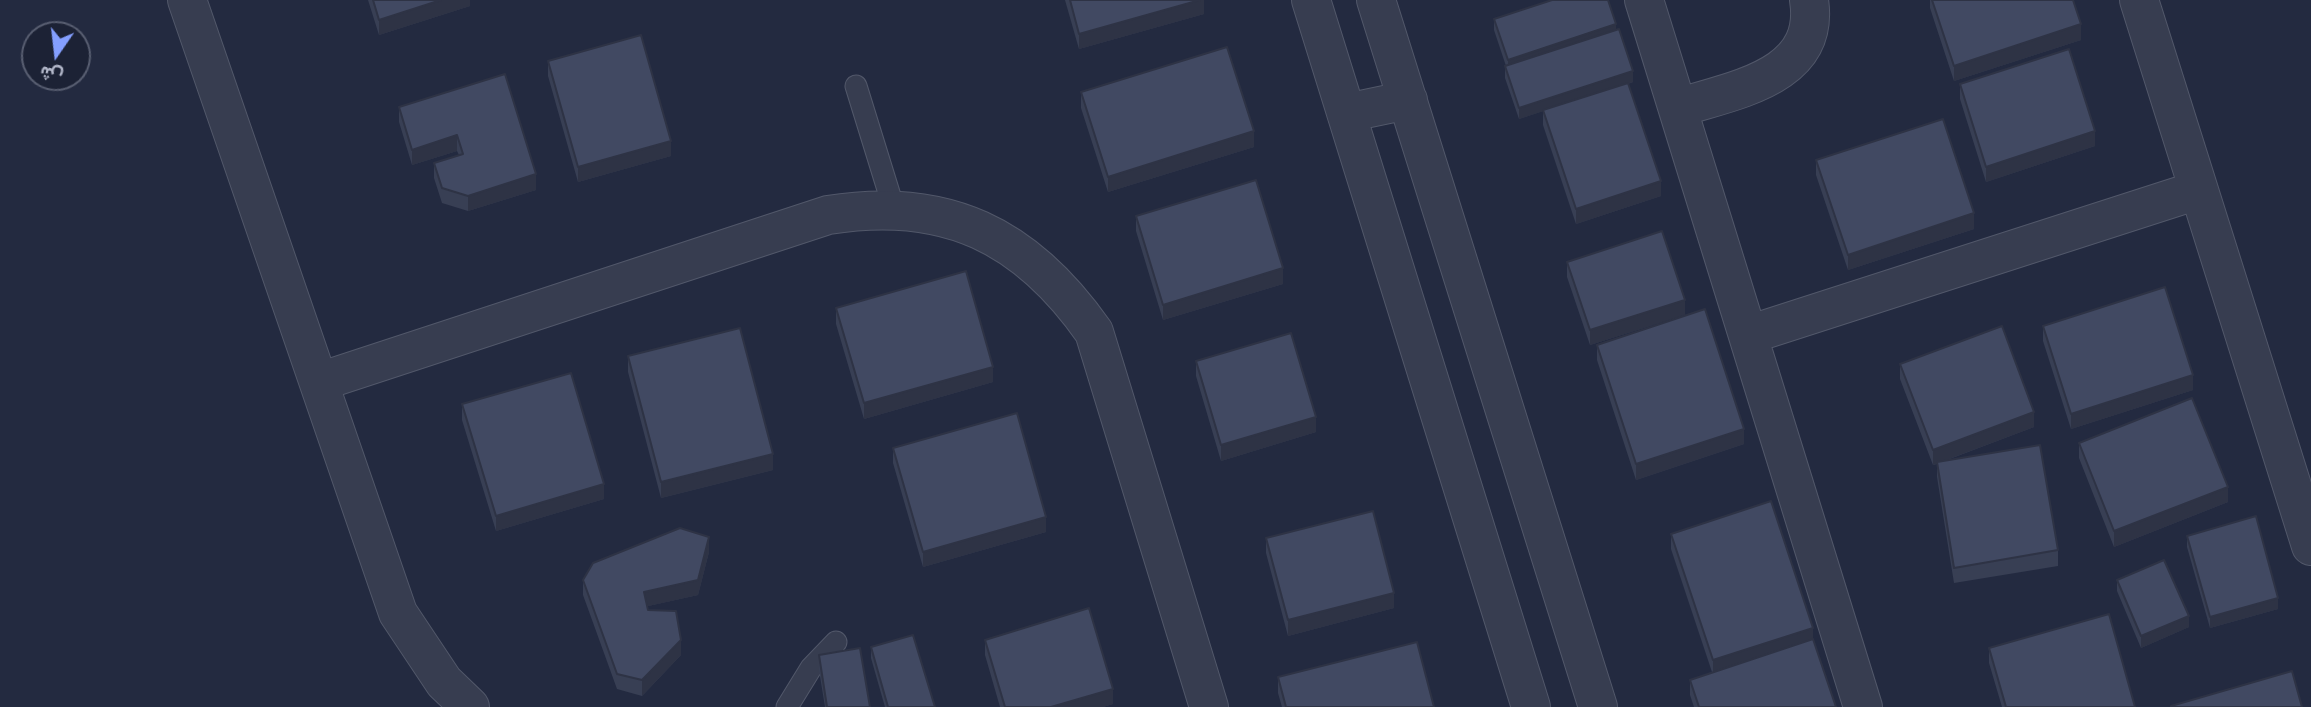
<!DOCTYPE html>
<html>
<head>
<meta charset="utf-8">
<style>
	body { margin:0 }
	#map { position:relative; width:2311px; height:707px; overflow:hidden; background:#232a40; font-family:"Nunito Sans",Vazirmatn,sans-serif }
	canvas { display:block }
	.north { position:absolute; left:21px; top:21px; width:70px; height:70px; box-sizing:border-box; background:#1c2235; border:2px solid #585e71; border-radius:50%; rotate:194deg; font-size:19px; font-weight:700; line-height:28px; text-align:center; color:#b3b8ca }
	.north::after { content:''; display:block; margin:auto; width:24px; height:32px; background:#849fff; clip-path:polygon(50% 0,100% 100%,50% 72%,0 100%) }
</style>
</head>
<body>
<div id="map">
<canvas width="2311" height="707"></canvas>
<div class="north">ش</div>
</div>
<script>
const ctx = document.querySelector('canvas').getContext('2d');
ctx.lineJoin = 'round';
function stroke(path, color, width, dash) { ctx.strokeStyle = color; ctx.lineWidth = width; ctx.lineCap = dash ? 'butt' : 'round'; ctx.setLineDash(dash || []); ctx.stroke(path); }
function fill(path, color) { ctx.fillStyle = color; ctx.fill(path, 'evenodd'); }
const lane = new Path2D(`
	M 856,86 L 894,209
	M 787,707 L 811,668 L 836,642`);
const street = new Path2D(`
	M 187,0 L 398,613 L 444,682 L 470,707
	M 1311,0 L 1531,707
	M 1376,0 L 1598,707
	M 1644,0 L 1863,707
	M 2139,0 L 2311,546
	M 1678,108 C 1733,90 1821,78 1809,0
	M 1346,113 L 1408,100
	M 1748,335 L 2198,190
	M 319,382 L 828,215 C 946,196 1026,235 1094,332 L 1209,707`);
stroke(lane, '#52586a', 23);
stroke(street, '#52586a', 40);
stroke(lane, '#373d50', 21);
stroke(street, '#373d50', 38);
fill(new Path2D(`
	M 368,0 L 470,0 L 470,6 L 379,35 Z
	M 1065,0 L 1204,0 L 1204,14 L 1079,49 Z
	M 1930,0 L 2073,0 L 2081,40 L 1954,81 L 1930,8 Z
	M 1494,19 L 1616,30 L 1633,82 L 1628,84 L 1661,196 L 1576,224 L 1543,125 L 1543,111 L 1519,119 L 1505,78 L 1505,66 L 1506,66 L 1494,30 Z
	M 548,61 L 671,156 L 578,182 L 548,76 Z
	M 505,74 L 536,190 L 468,211 L 442,203 L 434,178 L 434,163 L 459,155 L 457,151 L 412,165 L 399,122 L 399,107 Z
	M 1960,84 L 2095,146 L 1986,182 L 1960,99 Z
	M 1081,92 L 1254,147 L 1108,192 L 1081,108 Z
	M 1816,160 L 1974,229 L 1848,270 L 1816,175 Z
	M 1136,216 L 1283,284 L 1163,320 L 1136,231 Z
	M 1567,262 L 1685,315 L 1590,345 L 1567,277 Z
	M 836,308 L 993,382 L 864,419 L 836,324 Z
	M 2043,326 L 2193,390 L 2071,429 L 2043,341 Z
	M 1597,345 L 1744,444 L 1636,480 L 1597,360 Z
	M 628,356 L 773,470 L 661,498 L 628,372 Z
	M 1196,361 L 1316,432 L 1221,461 L 1196,376 Z
	M 1900,364 L 2034,427 L 1947,460 L 2058,550 L 2058,566 L 1954,583 L 1937,477 L 1937,464 L 1933,465 L 1900,379 Z
	M 462,404 L 604,499 L 496,531 L 462,420 Z
	M 2079,443 L 2228,502 L 2114,547 L 2079,458 Z
	M 893,448 L 1046,532 L 923,567 L 893,463 Z
	M 1671,534 L 1813,639 L 1836,707 L 1694,707 L 1690,695 L 1690,680 L 1712,672 L 1671,549 Z
	M 2187,536 L 2278,609 L 2210,628 L 2187,547 Z
	M 1266,538 L 1394,608 L 1288,636 L 1266,553 Z
	M 709,552 L 698,595 L 648,606 L 648,610 L 681,655 L 642,696 L 617,689 L 583,595 L 583,580 Z
	M 2117,580 L 2189,627 L 2141,648 L 2117,591 Z
	M 985,640 L 1113,704 L 1103,707 L 1000,707 L 985,655 Z
	M 871,647 L 935,707 L 885,707 L 871,658 Z
	M 1989,648 L 2135,707 L 2002,707 L 1989,663 Z
	M 819,655 L 870,707 L 825,707 L 819,670 Z
	M 1278,677 L 1434,707 L 1282,707 L 1278,693 Z`), '#383f54');
fill(new Path2D(`
	M 441,0 L 470,0 L 470,6 L 379,35 L 379,20 Z
	M 1200,0 L 1204,0 L 1204,14 L 1079,49 L 1079,34 Z
	M 1616,24 L 1616,36 L 1508,71 L 1508,60 Z
	M 2081,24 L 2081,40 L 1954,81 L 1954,66 Z
	M 1633,71 L 1633,82 L 1519,119 L 1519,108 Z
	M 1254,131 L 1254,147 L 1108,192 L 1108,177 Z
	M 2095,131 L 2095,146 L 1986,182 L 1986,167 Z
	M 457,135 L 457,151 L 412,165 L 412,150 Z
	M 671,141 L 671,156 L 578,182 L 578,167 Z
	M 536,174 L 536,190 L 468,211 L 468,196 Z
	M 1661,181 L 1661,196 L 1576,224 L 1576,209 Z
	M 1974,213 L 1974,229 L 1848,270 L 1848,255 Z
	M 1283,268 L 1283,284 L 1163,320 L 1163,305 Z
	M 1685,300 L 1685,315 L 1590,345 L 1590,330 Z
	M 993,367 L 993,382 L 864,419 L 864,403 Z
	M 2193,375 L 2193,390 L 2071,429 L 2071,414 Z
	M 2034,412 L 2034,427 L 1933,465 L 1933,450 Z
	M 1316,417 L 1316,432 L 1221,461 L 1221,445 Z
	M 1744,429 L 1744,444 L 1636,480 L 1636,464 Z
	M 773,454 L 773,470 L 661,498 L 661,482 Z
	M 604,484 L 604,499 L 496,531 L 496,516 Z
	M 2228,487 L 2228,502 L 2114,547 L 2114,531 Z
	M 1046,517 L 1046,532 L 923,567 L 923,552 Z
	M 709,537 L 709,552 L 698,595 L 644,607 L 644,592 Z
	M 1394,593 L 1394,608 L 1288,636 L 1288,620 Z
	M 2278,598 L 2278,609 L 2210,628 L 2210,617 Z
	M 2189,616 L 2189,627 L 2141,648 L 2141,636 Z
	M 1813,628 L 1813,643 L 1713,675 L 1713,660 Z
	M 681,640 L 681,655 L 642,696 L 642,680 Z
	M 1113,689 L 1113,704 L 1103,707 L 1051,707 Z`), '#2e3345');
const building = new Path2D(`
	M 373,0 L 441,0 L 379,20 Z
	M 1070,0 L 1200,0 L 1079,34 Z
	M 1552,0 L 1608,0 L 1616,24 L 1508,60 L 1494,19 Z
	M 1932,0 L 2073,0 L 2081,24 L 1954,66 Z
	M 1619,29 L 1633,71 L 1519,108 L 1505,66 Z
	M 641,35 L 671,141 L 578,167 L 548,61 Z
	M 1227,47 L 1254,131 L 1108,177 L 1081,92 Z
	M 2069,49 L 2095,131 L 1986,167 L 1960,84 Z
	M 505,74 L 536,174 L 468,196 L 442,188 L 434,163 L 463,154 L 457,135 L 412,150 L 399,107 Z
	M 1628,83 L 1661,181 L 1576,209 L 1543,110 Z
	M 1943,119 L 1974,213 L 1848,255 L 1816,160 Z
	M 1256,180 L 1283,268 L 1163,305 L 1136,216 Z
	M 1662,231 L 1685,300 L 1590,330 L 1567,262 Z
	M 966,271 L 993,367 L 864,403 L 836,308 Z
	M 2165,287 L 2193,375 L 2071,414 L 2043,326 Z
	M 1705,309 L 1744,429 L 1636,464 L 1597,345 Z
	M 2002,326 L 2034,412 L 1933,450 L 1900,364 Z
	M 740,328 L 773,454 L 661,482 L 628,356 Z
	M 1291,333 L 1316,417 L 1221,445 L 1196,361 Z
	M 571,373 L 604,484 L 496,516 L 462,404 Z
	M 2192,398 L 2228,487 L 2114,531 L 2079,443 Z
	M 1017,413 L 1046,517 L 923,552 L 893,448 Z
	M 2040,445 L 2058,550 L 1954,568 L 1937,462 Z
	M 1771,501 L 1813,628 L 1713,660 L 1671,534 Z
	M 1373,511 L 1394,593 L 1288,620 L 1266,538 Z
	M 2256,516 L 2278,598 L 2210,617 L 2187,536 Z
	M 680,528 L 709,537 L 698,580 L 644,592 L 648,610 L 676,611 L 681,640 L 642,680 L 617,674 L 583,580 L 593,563 Z
	M 2164,560 L 2189,616 L 2141,636 L 2117,580 Z
	M 1089,608 L 1113,689 L 1051,707 L 1005,707 L 985,640 Z
	M 2109,614 L 2135,707 L 2006,707 L 1989,648 Z
	M 913,635 L 935,707 L 888,707 L 871,647 Z
	M 1813,639 L 1836,707 L 1699,707 L 1690,680 Z
	M 1417,642 L 1434,707 L 1286,707 L 1278,677 Z
	M 860,648 L 870,707 L 827,707 L 819,655 Z
	M 2292,671 L 2302,707 L 2171,707 L 2171,706 Z`);
fill(building, '#414962');
stroke(building, '#2e3345', 2);
</script>
</body>
</html>
